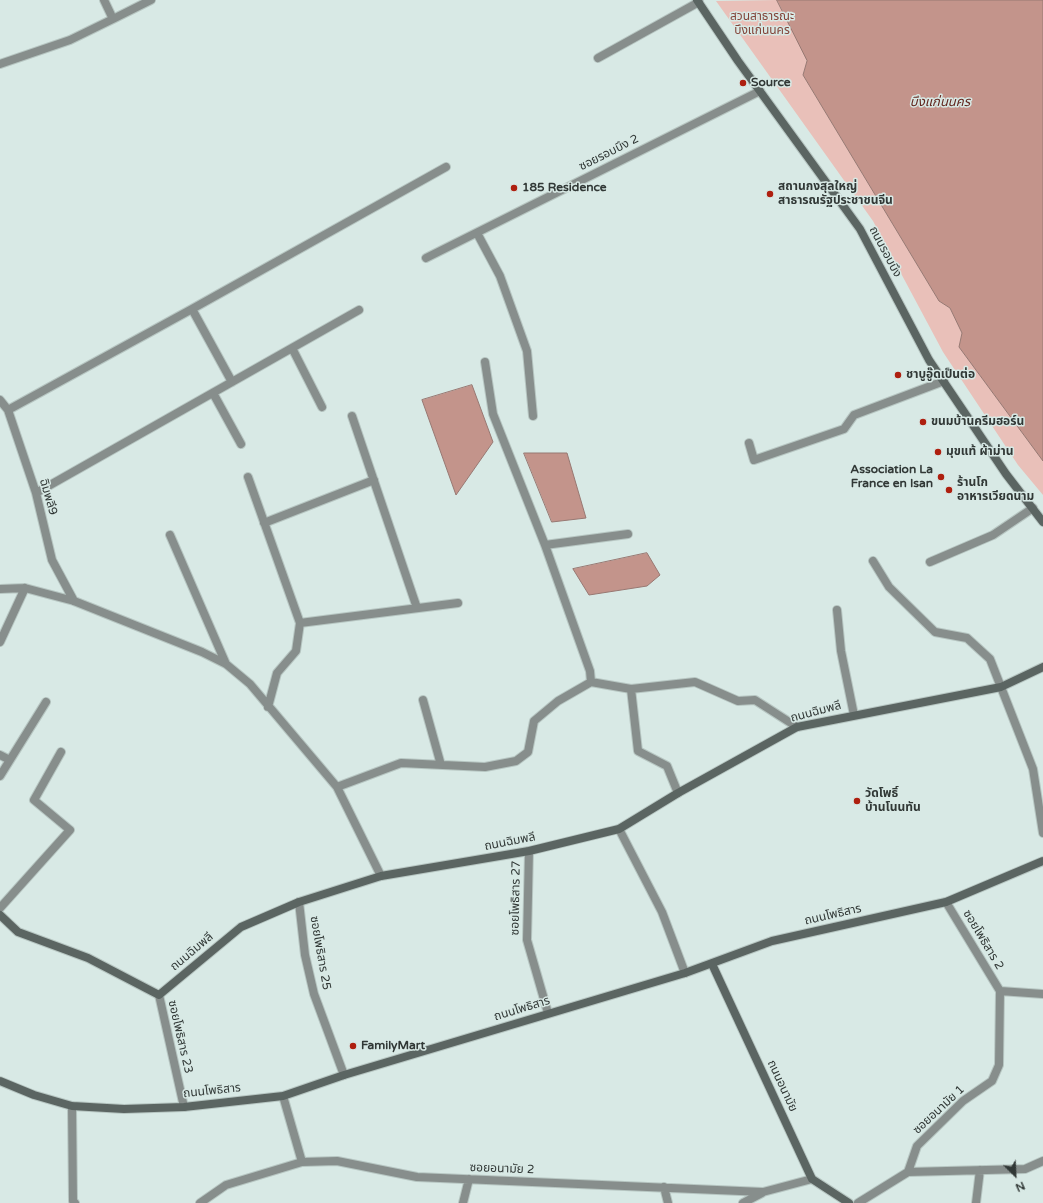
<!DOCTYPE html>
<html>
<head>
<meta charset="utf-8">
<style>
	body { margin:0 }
	#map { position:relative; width:1043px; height:1203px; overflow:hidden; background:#d8e9e5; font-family:"Varela Round",sans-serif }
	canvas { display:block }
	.north { position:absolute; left:995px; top:1155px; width:40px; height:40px; -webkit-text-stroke:3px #d8e9e5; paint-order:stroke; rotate:156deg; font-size:11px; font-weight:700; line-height:16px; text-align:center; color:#313836 }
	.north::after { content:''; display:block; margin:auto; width:14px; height:18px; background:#313836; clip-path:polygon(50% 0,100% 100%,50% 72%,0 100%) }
</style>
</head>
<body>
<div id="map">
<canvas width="1043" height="1203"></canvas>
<div class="north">N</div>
</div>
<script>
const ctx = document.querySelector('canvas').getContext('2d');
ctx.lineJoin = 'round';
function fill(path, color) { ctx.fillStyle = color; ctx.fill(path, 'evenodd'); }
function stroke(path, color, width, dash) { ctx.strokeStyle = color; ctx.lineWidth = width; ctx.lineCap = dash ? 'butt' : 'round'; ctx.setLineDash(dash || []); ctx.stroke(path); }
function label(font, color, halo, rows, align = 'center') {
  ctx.font = font + ' "Varela Round","Noto Sans Thai",sans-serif'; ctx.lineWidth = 3; ctx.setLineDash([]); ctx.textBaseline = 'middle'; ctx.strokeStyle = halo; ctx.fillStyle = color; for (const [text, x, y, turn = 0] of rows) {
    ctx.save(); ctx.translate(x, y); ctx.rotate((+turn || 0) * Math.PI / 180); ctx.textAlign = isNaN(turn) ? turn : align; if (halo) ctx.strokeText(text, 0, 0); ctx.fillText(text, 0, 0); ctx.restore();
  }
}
fill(new Path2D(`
	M 777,0 L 807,61 L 803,75 L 939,301 L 950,308 L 962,333 L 959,347 L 1043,461 L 1043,495 L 1018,465 L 943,352 L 873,221 L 716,1 Z`), '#e9c0b9');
const water = new Path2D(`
	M 777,0 L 1043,0 L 1043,461 L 959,347 L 962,333 L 950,308 L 939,301 L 803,75 L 807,61 Z
	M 472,385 L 493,442 L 456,495 L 422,400 Z
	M 524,453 L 567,453 L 586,518 L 552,522 Z
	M 647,553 L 660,575 L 647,586 L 589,595 L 573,569 Z`);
fill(water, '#c3948b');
stroke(water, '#977872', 1);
const street = new Path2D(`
	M 113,19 L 151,0
	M 598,58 L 699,2
	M 0,64 L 70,40 L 113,19 L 104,0
	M 477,233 L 500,276 L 527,351 L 533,416
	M 426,258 L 760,91
	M 192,309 L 232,382
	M 292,348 L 322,407
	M 485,362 L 493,414 L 545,545 L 590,671 L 591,682
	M 213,393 L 241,444
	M 0,400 L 8,410 L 36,493 L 52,560 L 74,601
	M 8,410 L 192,309 L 446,167
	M 352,416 L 417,608
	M 749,443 L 754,460 L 844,429 L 854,415 L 944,381
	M 248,477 L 300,623 L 296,651 L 277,673 L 268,707
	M 36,493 L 359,310
	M 264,523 L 374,480
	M 170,535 L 226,664
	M 545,545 L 628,534
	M 873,561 L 889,587 L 935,632 L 967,638 L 990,659 L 1033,769 L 1043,833
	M 930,562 L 993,535 L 1033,508
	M 0,589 L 25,588 L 74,601 L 202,652 L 226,664 L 250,684 L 337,787 L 381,876
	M 837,610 L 841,651 L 854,715
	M 300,623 L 458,603
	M 0,642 L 25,588
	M 631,689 L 638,751 L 667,766 L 678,793
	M 423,700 L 441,765
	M 0,755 L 10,760
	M 0,776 L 46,702
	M 337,787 L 401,763 L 485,767 L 516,761 L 528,752 L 534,721 L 558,701 L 591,682 L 631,689 L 695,682 L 738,701 L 755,700 L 797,727
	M 619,829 L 662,912 L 685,973
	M 529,851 L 527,940 L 548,1013
	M 299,902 L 305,955 L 314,994 L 344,1075
	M 946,902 L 1000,991
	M 0,908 L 70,830 L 34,800 L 61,752
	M 1000,991 L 1043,994
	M 159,995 L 184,1107
	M 283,1096 L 302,1162
	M 72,1106 L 73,1201 L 75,1203
	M 908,1172 L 1025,1169 L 1043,1161
	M 664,1187 L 668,1203
	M 200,1203 L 226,1185 L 302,1162 L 337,1161 L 417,1177 L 763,1192 L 812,1179
	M 463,1203 L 469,1179
	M 743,1203 L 762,1193
	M 858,1203 L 908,1172 L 917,1146 L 963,1101 L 992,1081 L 999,1065 L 1000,991
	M 976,1203 L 980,1170`);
const secondary = new Path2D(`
	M 697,0 L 738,61 L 860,229 L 929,360 L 1006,474 L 1043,522
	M 0,915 L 18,932 L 88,958 L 159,995 L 241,927 L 299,902 L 381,876 L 529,851 L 619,829 L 678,793 L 797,727 L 1001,687 L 1043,667
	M 712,964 L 812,1179 L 849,1203
	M 0,1081 L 34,1095 L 72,1106 L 124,1109 L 184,1107 L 283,1096 L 344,1075 L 685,973 L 772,941 L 946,902 L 1043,861`);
stroke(street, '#b7c6c2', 10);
stroke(secondary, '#b7c6c2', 10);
stroke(street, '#878e8c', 8);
stroke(secondary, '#5b6562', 8);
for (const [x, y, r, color] of [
	[743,83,4,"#ae1f0f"],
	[514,188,4,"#ae1f0f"],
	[770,194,4,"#ae1f0f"],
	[898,375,4,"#ae1f0f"],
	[923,422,4,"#ae1f0f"],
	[938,452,4,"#ae1f0f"],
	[941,477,4,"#ae1f0f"],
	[949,490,4,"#ae1f0f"],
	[857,801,4,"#ae1f0f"],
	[353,1046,4,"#ae1f0f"]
]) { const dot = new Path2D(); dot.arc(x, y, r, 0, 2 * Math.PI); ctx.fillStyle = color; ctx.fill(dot); stroke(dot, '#d8e9e5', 1.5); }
label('12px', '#824338', '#d8e9e5', [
	["สวนสาธารณะ",762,17],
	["บึงแก่นนคร",762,31]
]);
label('bold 12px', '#313836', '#d8e9e5', [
	["Source",751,83],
	["สถานกงสุลใหญ่",778,187],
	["สาธารณรัฐประชาชนจีน",778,201],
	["185 Residence",522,188],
	["ชาบูอู๊ดเป็นต่อ",906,375],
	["ขนมบ้านครีมฮอร์น",931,422],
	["มุขแท้ ผ้าม่าน",946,452],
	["Association La",933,470,"right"],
	["France en Isan",933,484,"right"],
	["ร้านโก",957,483],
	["อาหารเวียดนาม",957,497],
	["วัดโพธิ์",865,794],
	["บ้านโนนทัน",865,808],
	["FamilyMart",361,1046]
], 'left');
label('12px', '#313836', '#d8e9e5', [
	["ซอยรอบบึง 2",609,153,-27],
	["ถนนรอบบึง",885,252,62],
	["ฉิมพลี9",48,497,74],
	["ถนนฉิมพลี",816,712,-15],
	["ถนนฉิมพลี",510,842,-11],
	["ซอยโพธิสาร 27",516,898,-89],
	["ถนนโพธิสาร",833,915,-13],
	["ซอยโพธิสาร 2",983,940,59],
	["ถนนฉิมพลี",192,952,-40],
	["ซอยโพธิสาร 25",320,953,80],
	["ถนนโพธิสาร",522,1009,-17],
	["ซอยโพธิสาร 23",180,1037,77],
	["ถนนอนามัย",782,1086,65],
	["ถนนโพธิสาร",212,1091,-6],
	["ซอยอนามัย 1",939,1110,-43],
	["ซอยอนามัย 2",502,1169,2]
]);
label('italic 13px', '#62261e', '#d8e9e5', [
	["บึงแก่นนคร",940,103]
]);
</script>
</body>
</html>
